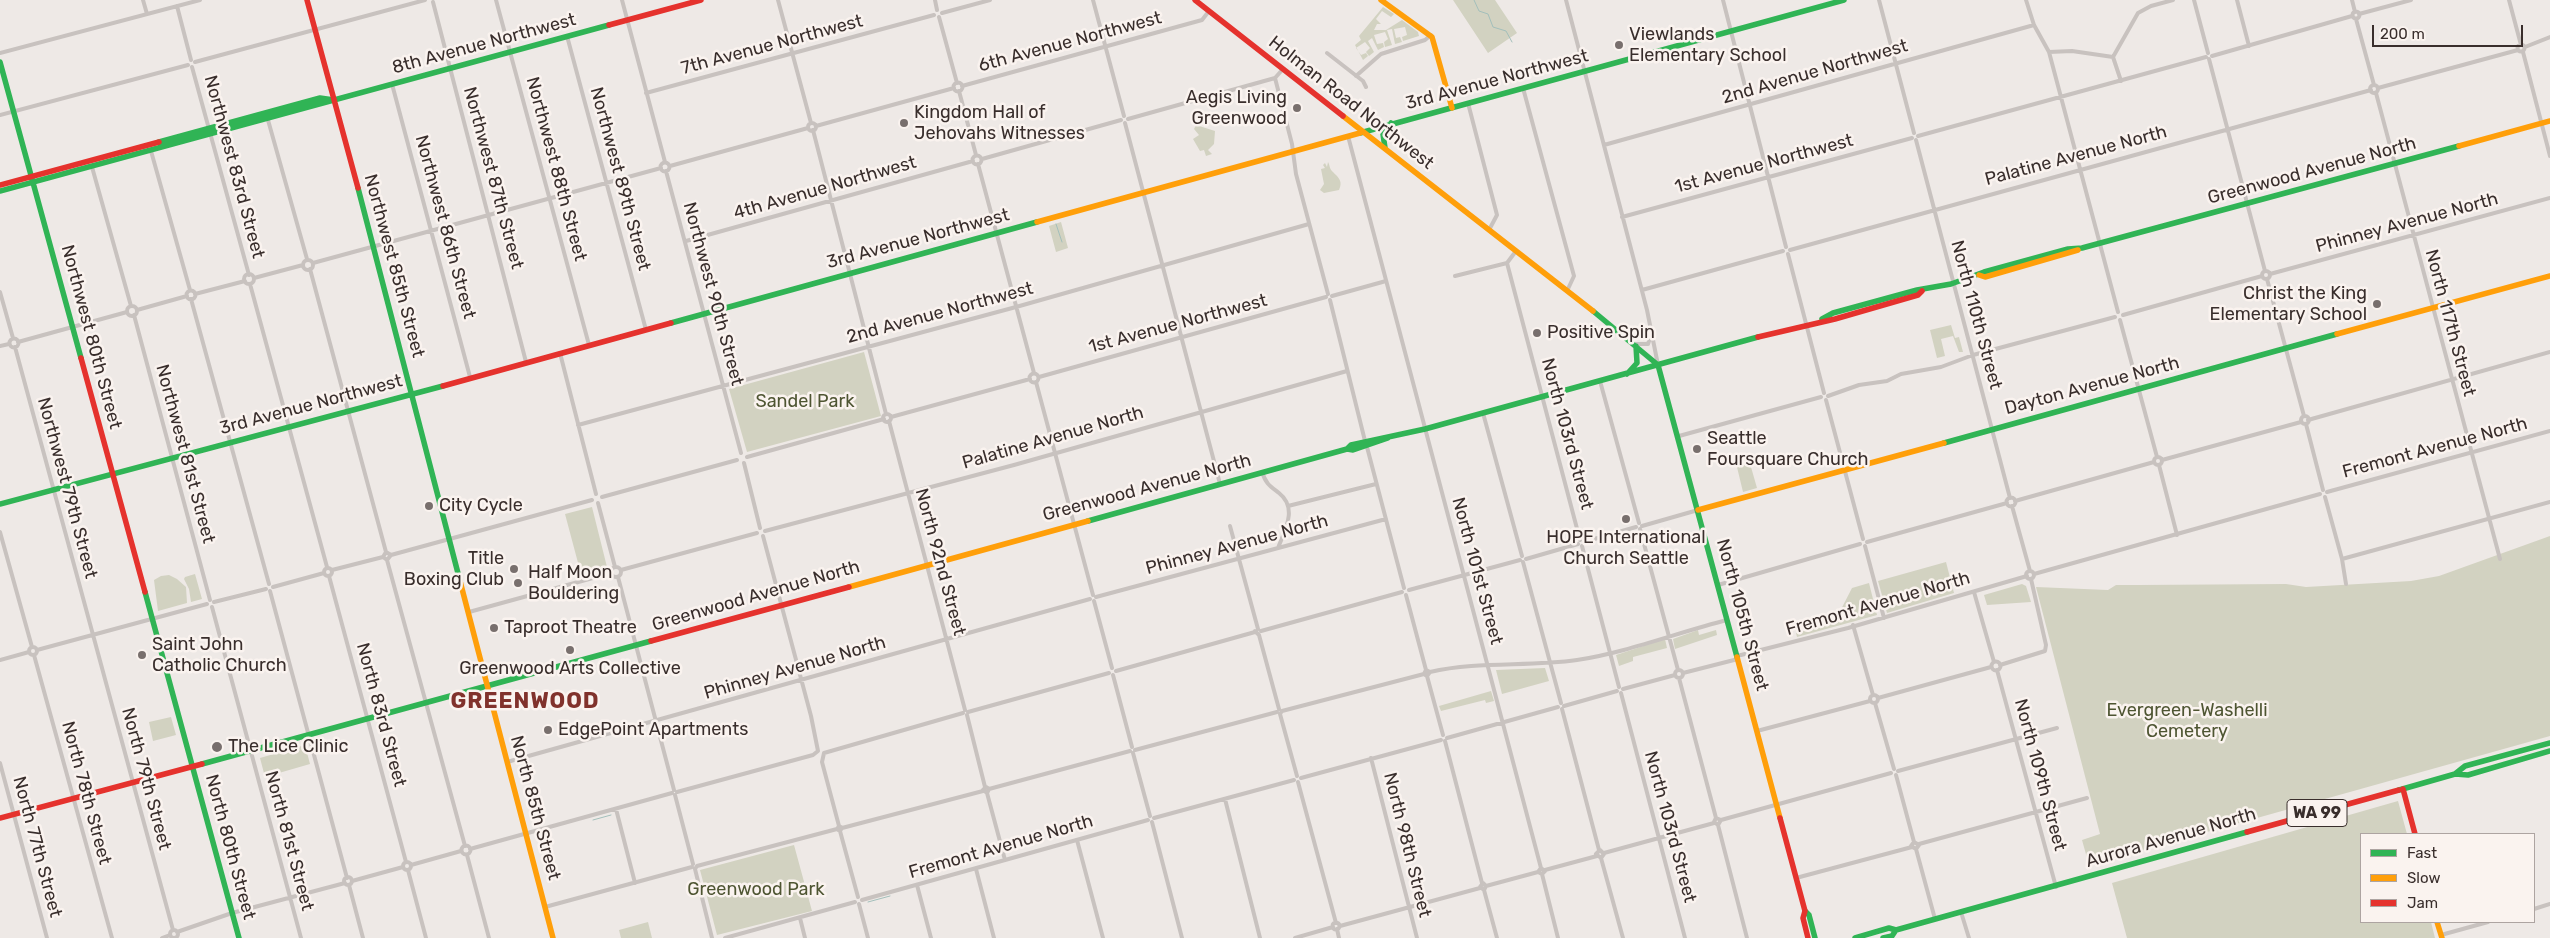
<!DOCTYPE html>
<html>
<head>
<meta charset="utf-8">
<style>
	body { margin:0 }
	#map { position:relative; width:2550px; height:938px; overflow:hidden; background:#eee9e6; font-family:Rubik,sans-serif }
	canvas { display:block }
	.legend { position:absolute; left:2360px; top:833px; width:175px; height:90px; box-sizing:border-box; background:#faf3ef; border:1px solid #ada4a1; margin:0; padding:6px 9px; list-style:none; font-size:15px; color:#392e2c }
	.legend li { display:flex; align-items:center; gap:10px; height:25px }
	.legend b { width:25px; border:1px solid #ada4a1 }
	.scale { position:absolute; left:2372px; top:25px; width:151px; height:22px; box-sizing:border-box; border:2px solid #392e2c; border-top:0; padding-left:6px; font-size:15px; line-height:18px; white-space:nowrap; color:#392e2c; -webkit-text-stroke:4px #faf3ef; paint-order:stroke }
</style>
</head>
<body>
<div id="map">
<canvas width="2550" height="938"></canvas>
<ul class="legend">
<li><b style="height:6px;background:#30b455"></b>Fast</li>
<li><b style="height:6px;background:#ff9f0a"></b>Slow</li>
<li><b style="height:6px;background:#e5322d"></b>Jam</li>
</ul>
<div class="scale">200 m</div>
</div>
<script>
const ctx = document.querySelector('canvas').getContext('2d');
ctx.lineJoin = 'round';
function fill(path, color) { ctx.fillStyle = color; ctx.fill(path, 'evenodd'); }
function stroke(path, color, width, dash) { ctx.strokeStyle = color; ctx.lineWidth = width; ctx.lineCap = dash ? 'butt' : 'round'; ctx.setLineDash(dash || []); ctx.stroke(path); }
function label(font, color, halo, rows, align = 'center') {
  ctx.font = font + ' Rubik,sans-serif'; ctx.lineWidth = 5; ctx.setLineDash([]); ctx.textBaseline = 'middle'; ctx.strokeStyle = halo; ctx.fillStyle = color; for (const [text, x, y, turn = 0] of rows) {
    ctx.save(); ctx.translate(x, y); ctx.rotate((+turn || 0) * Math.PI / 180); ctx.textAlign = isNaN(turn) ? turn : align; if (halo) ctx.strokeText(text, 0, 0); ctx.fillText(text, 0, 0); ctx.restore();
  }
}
fill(new Path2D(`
	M 1453,0 L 1495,0 L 1517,33 L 1488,53 Z
	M 1383,7 L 1394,14 L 1391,17 L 1382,11 L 1376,19 L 1381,24 L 1377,24 L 1374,30 L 1386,30 L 1402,20 L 1418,32 L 1419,36 L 1403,41 L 1402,37 L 1407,35 L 1405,27 L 1394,29 L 1396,38 L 1400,37 L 1402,42 L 1395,44 L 1392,29 L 1387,30 L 1392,45 L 1385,47 L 1384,42 L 1388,39 L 1385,32 L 1374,35 L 1377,44 L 1383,43 L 1384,47 L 1378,50 L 1372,38 L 1368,41 L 1374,52 L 1369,56 L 1366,52 L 1370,48 L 1365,42 L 1356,48 L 1361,55 L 1366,53 L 1368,56 L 1363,60 L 1355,45 L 1361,40 L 1359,36 Z
	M 1196,125 L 1215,131 L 1214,144 L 1208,150 L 1212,154 L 1206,156 L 1204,150 L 1200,151 L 1193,139 L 1199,135 L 1194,129 Z
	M 1328,162 C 1330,165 1329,169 1333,172 C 1339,178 1343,181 1339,190 L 1324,193 L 1320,190 L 1324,184 L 1321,169 L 1325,168 L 1323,165 L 1325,163 L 1327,167 Z
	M 1061,222 L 1068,248 L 1056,252 L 1049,226 Z
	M 1951,325 L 1955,338 L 1959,337 L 1963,352 L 1959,352 L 1953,336 L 1941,339 L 1945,356 L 1937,358 L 1930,330 Z
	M 864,352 L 881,416 L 747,452 L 729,389 Z
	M 1749,460 L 1757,488 L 1743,492 L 1736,463 Z
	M 592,507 L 607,567 L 581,574 L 565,514 Z
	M 2550,536 L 2550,736 L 2089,865 L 2082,840 L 2100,834 L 2036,587 L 2108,590 L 2116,585 L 2139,585 L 2286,584 L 2306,587 L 2411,581 L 2439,576 Z
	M 1946,562 L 1954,593 L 1887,613 L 1878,581 Z
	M 195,574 L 202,599 L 191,602 L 189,589 L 184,579 L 185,577 Z
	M 169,575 L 177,579 L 186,587 L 187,603 L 158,611 L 154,580 L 161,576 Z
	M 1869,583 L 1877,615 L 1797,637 L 1796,633 L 1834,623 L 1852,588 Z
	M 2022,584 L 2026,586 L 2031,602 L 1987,605 L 1984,595 Z
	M 1698,630 L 1699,635 L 1716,630 L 1717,635 L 1675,649 L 1673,639 Z
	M 1665,639 L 1667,648 L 1633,657 L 1633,661 L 1619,666 L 1616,655 Z
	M 1545,668 L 1549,681 L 1502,694 L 1496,670 Z
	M 1491,691 L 1494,701 L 1486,703 L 1485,700 L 1441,711 L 1439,706 Z
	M 171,717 L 176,735 L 153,741 L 149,722 Z
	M 305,745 L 310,764 L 265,777 L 260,758 Z
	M 2398,801 L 2407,834 L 2361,834 L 2361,922 L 2431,922 L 2435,938 L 2127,938 L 2112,883 Z
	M 794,845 L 812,911 L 717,935 L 700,870 Z
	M 648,922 L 652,938 L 621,938 L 619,930 Z`), '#d2d2c1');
stroke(new Path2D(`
	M 1474,0 L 1479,11 L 1488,14 L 1493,27 L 1506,31 L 1512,42
	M 1056,224 L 1062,242
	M 593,820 L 611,815
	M 868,902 L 890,896`), '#a3bfbb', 1);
stroke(new Path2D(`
	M 143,0 L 147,14
	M 496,0 L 589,345
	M 622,0 L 665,162
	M 778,0 L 811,123
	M 935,0 L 937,10
	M 1093,0 L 1124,116
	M 1566,0 L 1647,310 L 1658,365
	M 1723,0 L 1786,247
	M 1879,0 L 1914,133
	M 2026,0 L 2034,25 L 2049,52 L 2118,312
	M 2194,0 L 2208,53
	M 2237,0 L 2249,46
	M 2352,0 L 2355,12
	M 2509,0 L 2521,45
	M 433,2 L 526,362
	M 177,6 L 191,60
	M2352.5 15a3.5 3.5 0 1 1 7 0a3.5 3.5 0 1 1-7 0Z
	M 942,13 L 990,0
	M 2359,14 L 2411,0
	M 939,17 L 957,83
	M 2356,19 L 2374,85
	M 567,36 L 646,330
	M2517.5 48a3.5 3.5 0 1 1 7 0a3.5 3.5 0 1 1-7 0Z
	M 2525,47 L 2550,37
	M 2049,52 L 2072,51 L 2113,57
	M 2523,52 L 2550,156
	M 0,53 L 200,0
	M 1327,53 L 1363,81 L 1366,87
	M 2212,56 L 2352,16
	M 2113,57 L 2138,13 L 2151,6 L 2173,0
	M 2113,57 L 2121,81
	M 2209,59 L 2265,271
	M 195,62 L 425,0
	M 192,67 L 249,275
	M 1356,76 L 1381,54 L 1425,40 L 1431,35
	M 1275,78 L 1292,144 L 1296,174 L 1328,294
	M953.5 87a4.5 4.5 0 1 1 9 0a4.5 4.5 0 1 1-9 0Z
	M 392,84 L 470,377
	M2370 89a4 4 0 1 1 8 0a4 4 0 1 1-8 0Z
	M 962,86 L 1202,20 L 1209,11
	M 1523,88 L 1574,276 L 1567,291
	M 2378,88 L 2518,50
	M 959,91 L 976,155
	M 646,93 L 934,15
	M 2376,93 L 2500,559
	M 1468,103 L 1497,215 L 1489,230
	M 0,115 L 188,65
	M 1128,119 L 1275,78 L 1283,69
	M 268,120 L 307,259
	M 1125,123 L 1220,484
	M808 127a4 4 0 1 1 8 0a4 4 0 1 1-8 0Z
	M 816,126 L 954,88
	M 813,130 L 886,414
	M 1348,136 L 1541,868
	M 1918,136 L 2206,57
	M 1916,140 L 2010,498
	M 1604,145 L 2034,25
	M 151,151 L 190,290
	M972.5 160a4.5 4.5 0 1 1 9 0a4.5 4.5 0 1 1-9 0Z
	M 982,159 L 1121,120
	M660.5 167a4.5 4.5 0 1 1 9 0a4.5 4.5 0 1 1-9 0Z
	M 978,164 L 1034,373
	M 670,166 L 808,128
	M 92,167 L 131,306
	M 666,171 L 741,453
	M 1622,217 L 1912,138
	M 686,241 L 973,161
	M 1790,250 L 2371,90
	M 1516,251 L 1507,263 L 1580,540
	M 1788,254 L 1824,393
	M303 265a5 5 0 1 1 10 0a5 5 0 1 1-10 0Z
	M 313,263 L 661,168
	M 310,269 L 386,552
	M2262 275a4 4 0 1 1 8 0a4 4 0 1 1-8 0Z
	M 2270,274 L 2550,198
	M244 279a5 5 0 1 1 10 0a5 5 0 1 1-10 0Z
	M 1455,276 L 1507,263
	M 254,278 L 303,265
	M 2267,279 L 2304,416
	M 250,284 L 327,567
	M 1642,290 L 1783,251
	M186.5 295a4.5 4.5 0 1 1 9 0a4.5 4.5 0 1 1-9 0Z
	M 0,292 L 13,338
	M 195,294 L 245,281
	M 1332,296 L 1386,281
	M 191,299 L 269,584
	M 1330,300 L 1365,441
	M127 311a5 5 0 1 1 10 0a5 5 0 1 1-10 0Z
	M 137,310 L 187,296
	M 134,315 L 210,600
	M 2123,315 L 2262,276
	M 2120,320 L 2157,457
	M9.5 343a4.5 4.5 0 1 1 9 0a4.5 4.5 0 1 1-9 0Z
	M 18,342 L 127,312
	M 1636,344 L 1648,344 L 1651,335
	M 0,346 L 9,344
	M 15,347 L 173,930
	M 560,353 L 596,494
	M1029.5 378a4.5 4.5 0 1 1 9 0a4.5 4.5 0 1 1-9 0Z
	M 1039,377 L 1326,297
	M 1600,381 L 1639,523
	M 1036,382 L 1093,595
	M 1828,396 L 1859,385 L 1887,381 L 1901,374 L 1941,367 L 1973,355 L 2115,317
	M 1826,400 L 1863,539
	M 1483,413 L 1522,556
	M883 418a4 4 0 1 1 8 0a4 4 0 1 1-8 0Z
	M2301 420a4 4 0 1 1 8 0a4 4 0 1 1-8 0Z
	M 891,417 L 1030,379
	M 2308,420 L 2550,352
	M 889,421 L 965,710
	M 2306,424 L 2323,490
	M 578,425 L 1016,307 L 1309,224
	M 1679,436 L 1821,397
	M 1367,447 L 1404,588
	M2154 461a4 4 0 1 1 8 0a4 4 0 1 1-8 0Z
	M 747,457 L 884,419
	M 2162,460 L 2301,422
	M 744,463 L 760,528
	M 2159,465 L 2177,535
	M 1262,472 C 1266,484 1270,486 1279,493 C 1298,508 1285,530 1278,548
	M 2327,492 L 2550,431
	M 602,497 L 737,460
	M 2325,497 L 2342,559 L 2346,584
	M2006.5 502a4.5 4.5 0 1 1 9 0a4.5 4.5 0 1 1-9 0Z
	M 2015,501 L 2154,462
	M 598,503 L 615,567
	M 1288,506 L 1376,484
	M 2012,506 L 2030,571
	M 1230,526 L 1258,629
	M 1642,526 L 1698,510
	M 1640,529 L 1678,670
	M 765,531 L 1014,465 L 1347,371
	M 0,532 L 32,647
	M 1584,542 L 1636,527
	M 1867,542 L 2007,503
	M 1582,546 L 1619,687
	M 1865,546 L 1884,618
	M 391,555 L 592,500
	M 1526,559 L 1578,544
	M 2342,559 L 2550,502
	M 387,560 L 391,555 L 386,552 L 383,557 L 387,560 L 465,846
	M 1523,562 L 1561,703
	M611 572a5 5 0 1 1 10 0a5 5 0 1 1-10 0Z
	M324 572a4 4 0 1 1 8 0a4 4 0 1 1-8 0Z
	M 332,570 L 383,557
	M 621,570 L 757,533
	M2026 575a4 4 0 1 1 8 0a4 4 0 1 1-8 0Z
	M 2034,574 L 2320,494
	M 329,576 L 406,862
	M 618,577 L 674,790
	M 1718,585 L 1860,544
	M 273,587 L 324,573
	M 1409,590 L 1520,560
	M 270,591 L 347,878
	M 1974,592 L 1994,662
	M 1406,595 L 1426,670
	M 1096,597 L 1386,519
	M 1094,601 L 1112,668
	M 214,602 L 266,589
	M 212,607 L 301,938
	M 469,612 L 611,573
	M 1853,625 L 1873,695
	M 1255,631 L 1259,635 L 1279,709
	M 1261,631 L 1402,592
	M29 651a4 4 0 1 1 8 0a4 4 0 1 1-8 0Z
	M 37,650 L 207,604
	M 34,655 L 112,938
	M 1737,656 L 1848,628 L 2027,576
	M 0,660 L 29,652
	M1991.5 666a4.5 4.5 0 1 1 9 0a4.5 4.5 0 1 1-9 0Z
	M 2000,665 L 2045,651 L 2046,645 L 2031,579
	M1675 674a4 4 0 1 1 8 0a4 4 0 1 1-8 0Z
	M 1997,670 L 2056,887
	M 1116,671 L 1255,632
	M 1430,672 C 1478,661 1528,667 1577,660 C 1625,653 1679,632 1727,620
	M 1683,673 L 1738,659
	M 1113,675 L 1132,747
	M 1427,676 L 1430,672 L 1426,670 L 1424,674 L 1427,676 L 1443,735
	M 1679,678 L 1716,818
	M 1623,689 L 1675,675
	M 1621,693 L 1685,938
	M1870 699a4 4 0 1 1 8 0a4 4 0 1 1-8 0Z
	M 1878,698 L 1991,667
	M 1875,703 L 1894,769
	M 1564,706 L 1617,691
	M 1562,709 L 1599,850
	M 1282,711 L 1424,674
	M 1282,711 L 1280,714 L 1297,776
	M 968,712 L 1109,673
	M 967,715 L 985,787
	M 1757,731 L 1870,701
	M 1447,738 L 1558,707
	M 1445,741 L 1482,883
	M 1135,750 L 1277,712
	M 1133,753 L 1150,816
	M 1371,758 L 1417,938
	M 507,762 L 1090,599
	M 0,763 L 47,938
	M 1898,771 L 2057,728
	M 1896,775 L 1914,842
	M 1301,778 L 1441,740
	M 1298,782 L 1336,923
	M 989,789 L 1130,751
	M 677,792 L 813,755 L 818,751 L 811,716 L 763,536
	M 987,793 L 989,789 L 986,787 L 983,790 L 987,793 L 1005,860
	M 675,795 L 693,864
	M 1225,799 L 1260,938
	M 616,809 L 635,883
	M 1154,818 L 1294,780
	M 1721,820 L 1891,773
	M 1152,822 L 1182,938
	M 1718,825 L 1721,820 L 1716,818 L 1714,822 L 1718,825 L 1747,938
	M 839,826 L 822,762 L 824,753 L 963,713
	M 842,828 L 983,791
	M 840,831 L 842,828 L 839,826 L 837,829 L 840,831 L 858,897
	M 1077,840 L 1103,938
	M 1919,844 L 2087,798
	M461.5 850a4.5 4.5 0 1 1 9 0a4.5 4.5 0 1 1-9 0Z
	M 470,849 L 672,793
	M 1916,849 L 1919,845 L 1914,842 L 1911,846 L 1916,849 L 1935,919
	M 1604,853 L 1714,823
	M 467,855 L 489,938
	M 1601,858 L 1604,854 L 1600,850 L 1596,854 L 1601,858 L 1623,938
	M403 866a4 4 0 1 1 8 0a4 4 0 1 1-8 0Z
	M 411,865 L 461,851
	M 697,866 L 837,829
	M 697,866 L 695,869 L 712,938
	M 976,869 L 994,938
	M 408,870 L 426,938
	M 1545,870 L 1597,856
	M 1542,874 L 1545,871 L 1541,868 L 1538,872 L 1542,874 L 1558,938
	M344 881a4 4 0 1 1 8 0a4 4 0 1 1-8 0Z
	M 1796,878 L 1912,847
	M 352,881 L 403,867
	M 349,885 L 363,938
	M 917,885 L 931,938
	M 1486,886 L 1538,872
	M 1484,890 L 1486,886 L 1483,883 L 1480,887 L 1484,890 L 1497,938
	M 862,900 L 1148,820
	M 859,904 L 868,938
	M 545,907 L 692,867
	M 2534,909 L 2550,904
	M 1961,912 L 1969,938
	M 800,918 L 805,938
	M1332.5 926a3.5 3.5 0 1 1 7 0a3.5 3.5 0 1 1-7 0Z
	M 1340,926 L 1480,888
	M 1337,929 L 1339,938
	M170 934a4 4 0 1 1 8 0a4 4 0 1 1-8 0Z
	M 177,932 L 232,913 L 345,883
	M 2441,935 L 2488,922
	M 162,938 L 170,935
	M 725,938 L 855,902
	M 1295,938 L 1333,927`), '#c8c2bf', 4);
stroke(new Path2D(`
	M 0,62 L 81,358
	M 1360,133 L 1844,0
	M 159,142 L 320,98 L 334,100
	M 1385,148 L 1383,134 L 1391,123
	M 358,188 L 460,581
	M 0,191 L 609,25
	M 1593,311 L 1658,365 L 1737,657
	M 1822,319 L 1833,313 L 1917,290 L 1951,284 L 1984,272 L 2068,249 L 2082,248 L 2459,146
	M 671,323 L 1037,222
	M 1627,374 L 1637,363 L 1636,346
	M 1944,443 L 2337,334
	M 1347,449 L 1353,450 L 1388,438
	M 0,504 L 443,386
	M 1088,521 L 1347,449 L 1351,445 L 1425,429 L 1758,337
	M 145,592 L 239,938
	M 202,764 L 651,641
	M 2455,774 L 2468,775 L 2550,751
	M 2399,790 L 2455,774 L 2465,766 L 2550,743
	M 1805,911 L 1809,915 L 1815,938
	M 1855,938 L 1889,928 L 1896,930 L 2247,832
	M 1883,938 L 1892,936 L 1896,930`), '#30b455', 5.5);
stroke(new Path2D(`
	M 1381,0 L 1432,37 L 1452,108
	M 1343,116 L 1593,311
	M 2459,146 L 2550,121
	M 1037,222 L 1360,133
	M 1979,275 L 1985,277 L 2078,250
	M 2337,334 L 2550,276
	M 1698,510 L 1944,443
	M 460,581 L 553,938
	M 849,587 L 1088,521
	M 1737,657 L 1780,818
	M 2437,922 L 2442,938`), '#ff9f0a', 5.5);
stroke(new Path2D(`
	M 307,0 L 358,188
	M 1195,0 L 1343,116
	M 609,25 L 701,0
	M 0,185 L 159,142
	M 1758,337 L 1835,319 L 1918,295 L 1922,291
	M 81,358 L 145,592
	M 443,386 L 671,323
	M 651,641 L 849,587
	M 2403,789 L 2415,834
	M 0,818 L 202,764
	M 1780,818 L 1805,911 L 1803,918 L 1808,938
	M 2247,832 L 2399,790`), '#e5322d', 5.5);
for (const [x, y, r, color] of [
	[1619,45,5,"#786f6d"],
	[1297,108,5,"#786f6d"],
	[904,123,5,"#786f6d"],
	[2377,304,5,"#786f6d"],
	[1537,333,5,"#786f6d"],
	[1697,449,5,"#786f6d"],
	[429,506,5,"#786f6d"],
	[1626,519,5,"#786f6d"],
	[514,569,5,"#786f6d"],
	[518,583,5,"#786f6d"],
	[494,628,5,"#786f6d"],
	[570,650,5,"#786f6d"],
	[142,655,5,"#786f6d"],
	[548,730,5,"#786f6d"],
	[217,747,6,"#786f6d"]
]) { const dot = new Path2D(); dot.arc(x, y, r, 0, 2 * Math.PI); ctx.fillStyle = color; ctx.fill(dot); stroke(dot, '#faf3ef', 2); }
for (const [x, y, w] of [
	[2317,813,60]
]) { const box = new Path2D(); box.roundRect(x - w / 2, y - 13.5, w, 27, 4); ctx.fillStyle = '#faf3ef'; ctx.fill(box); stroke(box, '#392e2c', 1); }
label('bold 16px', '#392e2c', null, [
	["WA 99",2317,813]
]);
label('18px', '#392e2c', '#faf3ef', [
	["Viewlands",1629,35],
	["Elementary School",1629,56],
	["Aegis Living",1287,98,"right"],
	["Greenwood",1287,119,"right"],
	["Kingdom Hall of",914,113],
	["Jehovahs Witnesses",914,134],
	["Christ the King",2367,294,"right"],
	["Elementary School",2367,315,"right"],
	["Positive Spin",1547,333],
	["Seattle",1707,439],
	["Foursquare Church",1707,460],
	["City Cycle",439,506],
	["HOPE International",1626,538,"center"],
	["Church Seattle",1626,559,"center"],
	["Title",504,559,"right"],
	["Boxing Club",504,580,"right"],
	["Half Moon",528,573],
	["Bouldering",528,594],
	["Taproot Theatre",504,628],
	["Saint John",152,645],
	["Catholic Church",152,666],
	["Greenwood Arts Collective",570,669,"center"],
	["EdgePoint Apartments",558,730],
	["The Lice Clinic",228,747]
], 'left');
label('18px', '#392e2c', '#faf3ef', [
	["6th Avenue Northwest",1070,42,-15],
	["8th Avenue Northwest",484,44,-15],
	["7th Avenue Northwest",772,45,-15],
	["2nd Avenue Northwest",1815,72,-16],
	["3rd Avenue Northwest",1497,80,-15],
	["Holman Road Northwest",1351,103,38],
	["Palatine Avenue North",2076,156,-15],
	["1st Avenue Northwest",1764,164,-15],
	["Northwest 83rd Street",234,167,75],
	["Northwest 88th Street",556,169,75],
	["Greenwood Avenue North",2312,171,-15],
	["Northwest 87th Street",493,178,75],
	["Northwest 89th Street",620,179,75],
	["4th Avenue Northwest",825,188,-16],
	["Phinney Avenue North",2407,223,-15],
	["Northwest 86th Street",445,227,75],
	["3rd Avenue Northwest",918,239,-15],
	["Northwest 85th Street",394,266,75],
	["Northwest 90th Street",713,294,75],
	["2nd Avenue Northwest",940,313,-15],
	["North 110th Street",1976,315,75],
	["North 117th Street",2450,323,75],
	["1st Avenue Northwest",1178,324,-15],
	["Northwest 80th Street",91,337,75],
	["Dayton Avenue North",2092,386,-15],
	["3rd Avenue Northwest",311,405,-15],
	["North 103rd Street",1567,434,75],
	["Palatine Avenue North",1053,438,-16],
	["Fremont Avenue North",2435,448,-15],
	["Northwest 81st Street",185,454,75],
	["Northwest 79th Street",67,488,75],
	["Greenwood Avenue North",1147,488,-15],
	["Phinney Avenue North",1237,545,-15],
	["North 92nd Street",940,562,75],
	["North 101st Street",1477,571,75],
	["Greenwood Avenue North",756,596,-16],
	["Fremont Avenue North",1878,604,-16],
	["North 105th Street",1742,615,75],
	["Phinney Avenue North",795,668,-16],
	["North 83rd Street",381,715,75],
	["North 109th Street",2040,775,75],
	["North 79th Street",146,779,75],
	["North 78th Street",86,793,75],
	["North 85th Street",535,808,75],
	["North 103rd Street",1670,827,75],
	["Aurora Avenue North",2171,838,-16],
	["North 81st Street",289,841,75],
	["North 98th Street",1407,845,76],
	["North 77th Street",37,847,75],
	["North 80th Street",230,847,75],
	["Fremont Avenue North",1001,847,-16]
]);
label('18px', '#4e5532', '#faf3ef', [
	["Sandel Park",805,402],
	["Evergreen-Washelli",2187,711],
	["Cemetery",2187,732],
	["Greenwood Park",756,890]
]);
ctx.letterSpacing = '1px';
label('bold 22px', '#81322c', '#faf3ef', [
	["GREENWOOD",525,702]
]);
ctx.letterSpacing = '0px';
</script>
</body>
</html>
